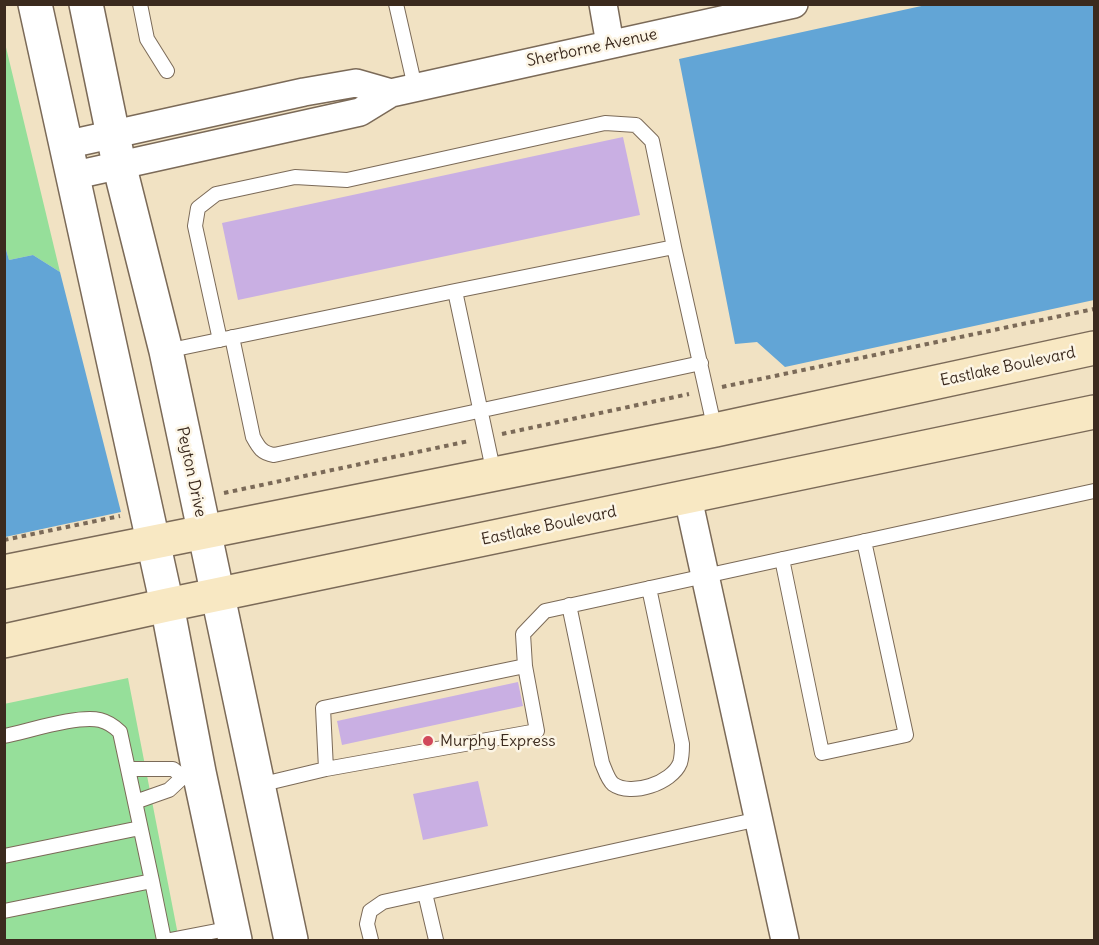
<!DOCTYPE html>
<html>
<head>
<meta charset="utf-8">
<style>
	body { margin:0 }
	#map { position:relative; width:1099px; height:945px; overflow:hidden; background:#f1e2c3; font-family:Delius,sans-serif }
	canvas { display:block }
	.frame { position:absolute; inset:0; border:6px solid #3b2a1e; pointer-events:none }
</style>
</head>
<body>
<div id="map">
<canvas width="1099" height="945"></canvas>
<div class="frame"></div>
</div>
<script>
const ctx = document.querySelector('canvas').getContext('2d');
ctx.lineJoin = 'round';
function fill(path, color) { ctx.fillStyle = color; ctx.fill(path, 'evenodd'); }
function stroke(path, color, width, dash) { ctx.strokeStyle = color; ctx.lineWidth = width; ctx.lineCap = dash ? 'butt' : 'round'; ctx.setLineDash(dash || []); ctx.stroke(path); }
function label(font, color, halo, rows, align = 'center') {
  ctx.font = font + ' Delius,sans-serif'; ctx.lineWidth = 5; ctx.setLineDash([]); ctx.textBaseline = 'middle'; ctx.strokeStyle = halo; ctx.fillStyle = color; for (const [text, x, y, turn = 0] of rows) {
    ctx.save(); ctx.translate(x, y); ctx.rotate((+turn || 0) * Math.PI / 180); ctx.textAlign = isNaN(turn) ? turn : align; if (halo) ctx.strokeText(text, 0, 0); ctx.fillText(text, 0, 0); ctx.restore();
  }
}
fill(new Path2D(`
	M 4,39 L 60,272 L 33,255 L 9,260 L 5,246 Z
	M 128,678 L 179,940 L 5,940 L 4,704 Z`), '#96df9a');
fill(new Path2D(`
	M 926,5 L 1094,5 L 1094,300 L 785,367 L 757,342 L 735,344 L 679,59 Z
	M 5,246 L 9,260 L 33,255 L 60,272 L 121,512 L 5,537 Z`), '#62a5d6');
fill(new Path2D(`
	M 623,137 L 640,215 L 238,300 L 222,223 Z
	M 518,682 L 523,706 L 342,745 L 337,721 Z
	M 478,781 L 488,826 L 423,840 L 413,794 Z`), '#c9afe3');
const service = new Path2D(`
	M 140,4 L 147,39 L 167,71
	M 396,4 L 415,87
	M 455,291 L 674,247 L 715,430
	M 232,337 L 253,437 C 259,448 262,453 274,455 L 701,363
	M 220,340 L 195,226 L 198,208 L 216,194 L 295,177 L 347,180 L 605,123 L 636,125 L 652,141 L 674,247
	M 166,351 L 455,291 L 494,474
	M 782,559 L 822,753 L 906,735 L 864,541
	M 569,605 L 602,763 C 605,770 608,780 613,784 C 631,797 672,783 680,763 C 682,757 682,749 682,744 L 649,588
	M 4,736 C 29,731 77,715 100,720 C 108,722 114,726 120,732 L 152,881
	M 128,769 L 173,769 L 183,777
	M 326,769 L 323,708 L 525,666
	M 259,785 L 326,769 L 537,731 L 525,666 L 523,634 L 545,611 L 1094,491
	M 135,802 L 169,790 L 183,777 L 199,772
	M 4,856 L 140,828
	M 425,893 L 436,940
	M 4,911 L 152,881 L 164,940
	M 170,940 L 232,928
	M 371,940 L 367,924 L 370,911 L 383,902 L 759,819`);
const minor = new Path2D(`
	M 603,4 L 610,44
	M 65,145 L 304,92 L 356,83 L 391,93
	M 71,176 L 360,112 L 391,93 L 794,4
	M 688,498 L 785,940`);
const tertiary = new Path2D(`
	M 35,4 L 167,605 L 199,772 L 235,940
	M 86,4 L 119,164 L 166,351 L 291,940`);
const secondary = new Path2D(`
	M 4,572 L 715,430 L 1094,348
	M 4,641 L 167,605 L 1094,412`);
stroke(service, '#7b6a58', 16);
stroke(minor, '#7b6a58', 30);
stroke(tertiary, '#7b6a58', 36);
stroke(secondary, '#7b6a58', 36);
stroke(new Path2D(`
	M 722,387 L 1094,309
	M 502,434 L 689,394
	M 224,493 L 469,441
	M 4,540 L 120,516`), '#7b6a58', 4, [4.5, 4.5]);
stroke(service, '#fff', 14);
stroke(minor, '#fff', 27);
stroke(tertiary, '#fff', 33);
stroke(secondary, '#f8e8c3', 33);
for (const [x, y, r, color] of [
	[428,741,6,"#d1495b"]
]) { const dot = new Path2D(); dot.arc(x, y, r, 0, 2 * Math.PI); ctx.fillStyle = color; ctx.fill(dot); stroke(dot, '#fcf5e5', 2); }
label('16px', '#3b2a1e', '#fcf5e5', [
	["Sherborne Avenue",592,48,-12],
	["Eastlake Boulevard",1008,367,-12],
	["Peyton Drive",191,472,78],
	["Eastlake Boulevard",549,526,-12]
]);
label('16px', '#3b2a1e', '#fcf5e5', [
	["Murphy Express",440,741]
], 'left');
</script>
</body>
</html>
